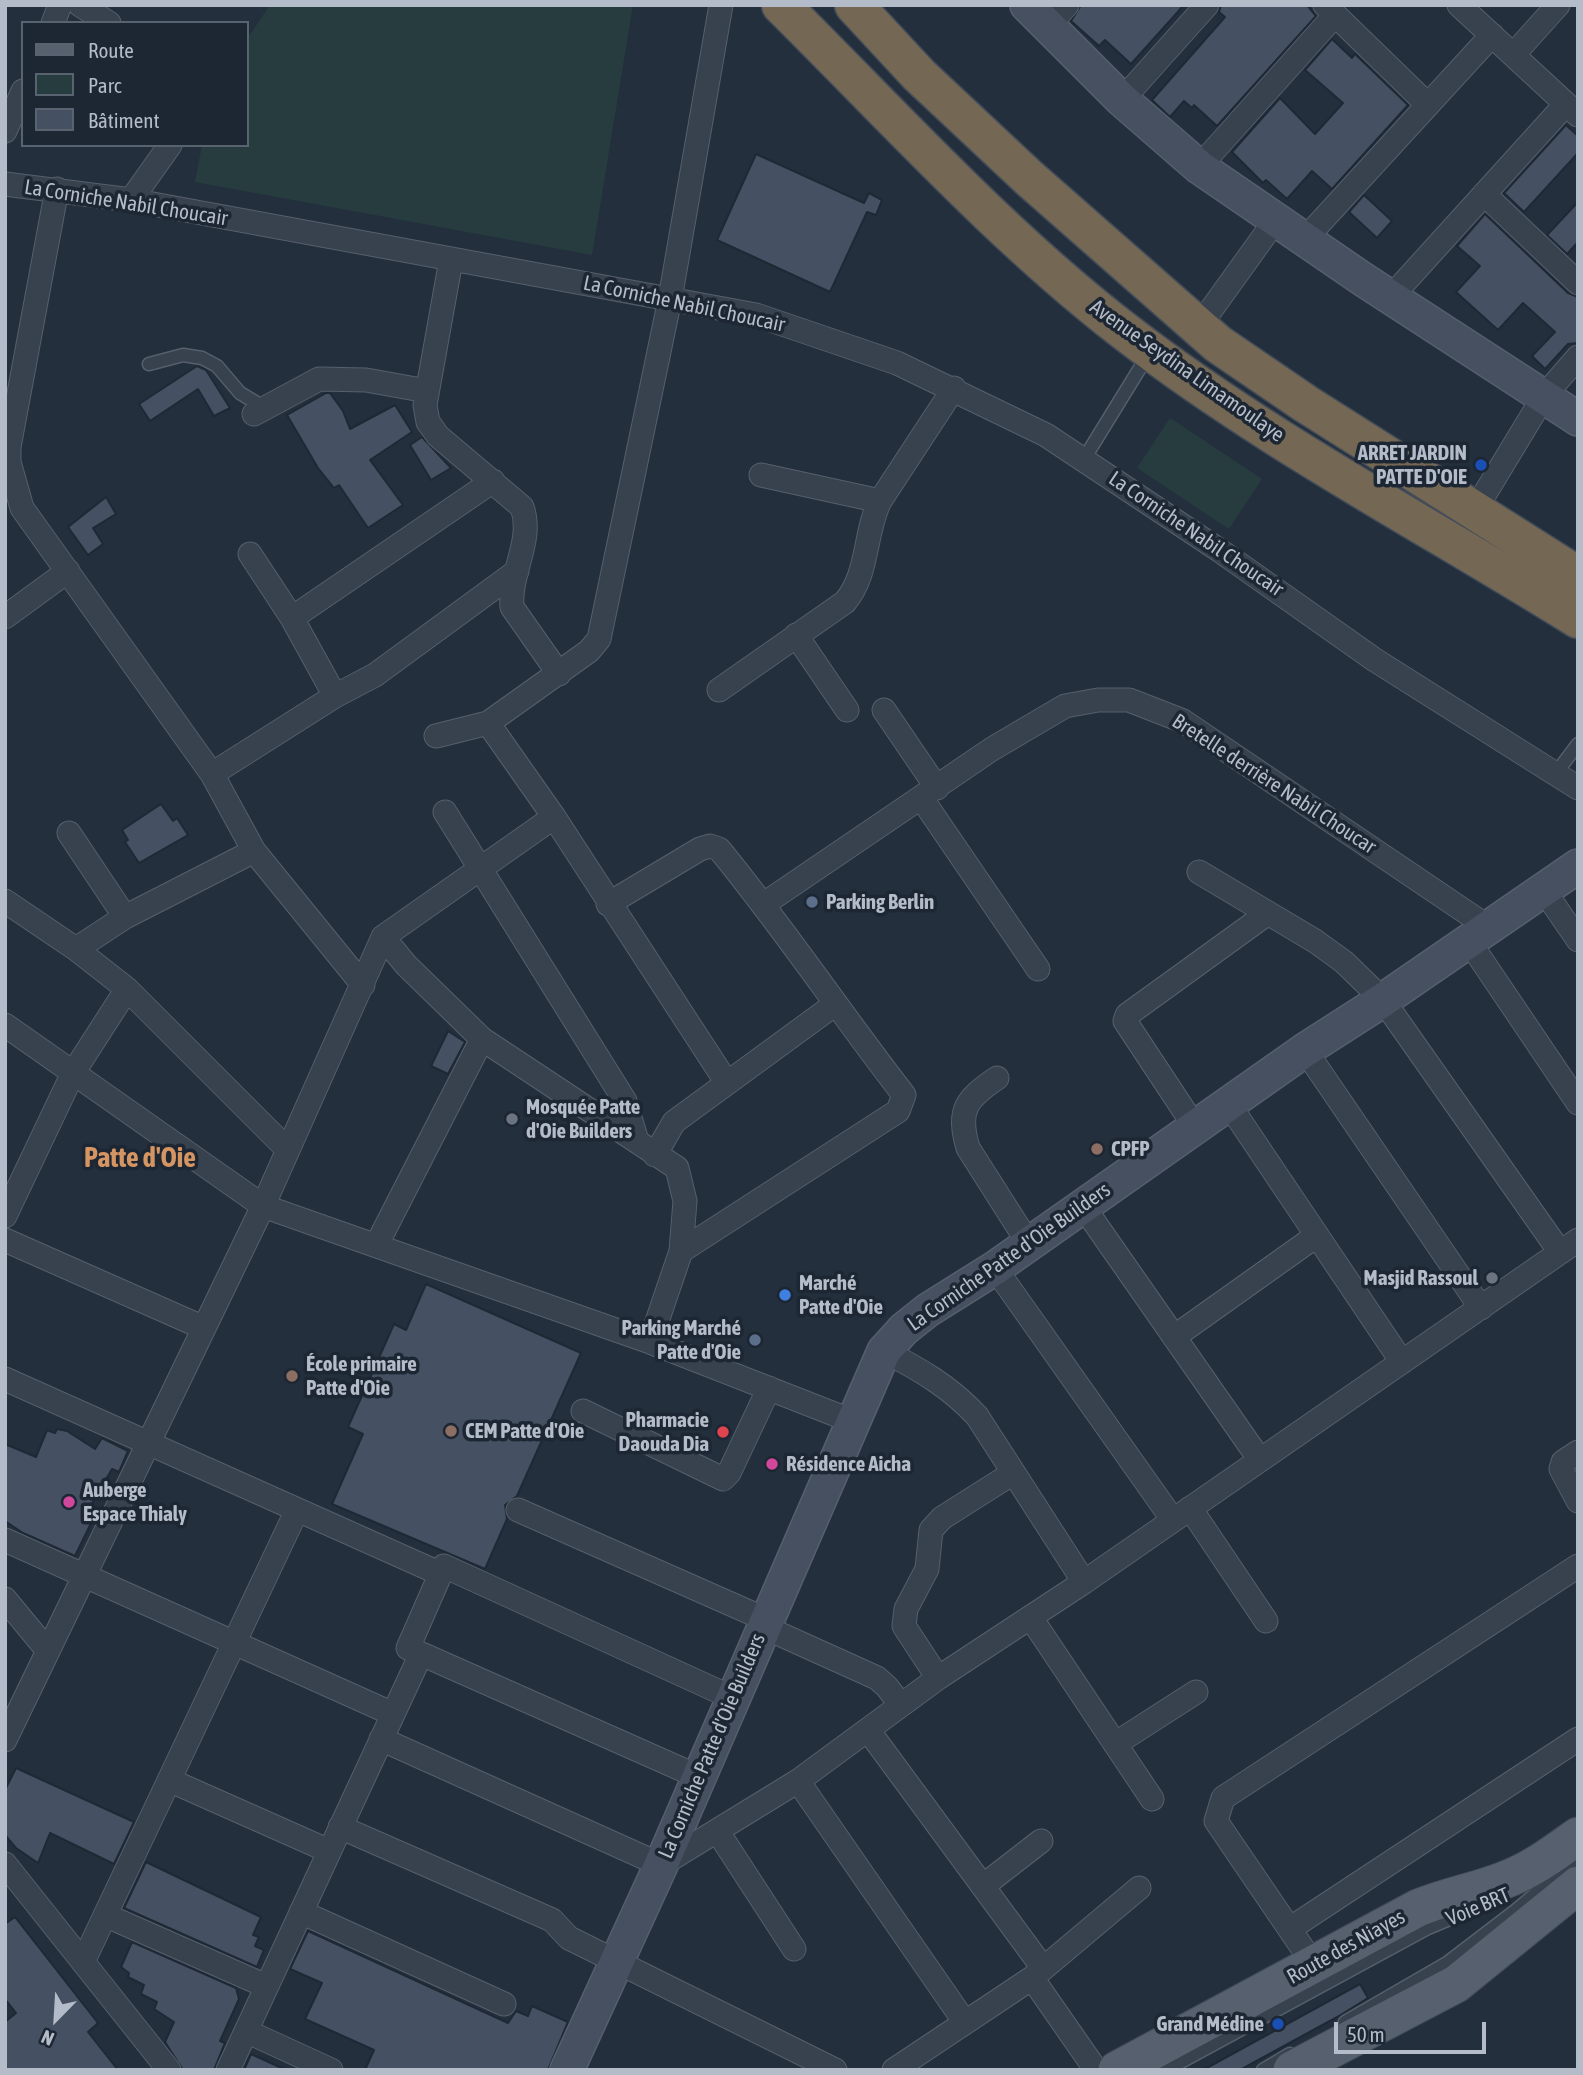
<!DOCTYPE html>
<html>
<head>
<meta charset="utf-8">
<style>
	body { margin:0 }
	#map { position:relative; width:1583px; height:2075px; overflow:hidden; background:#242f3e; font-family:"Asap Condensed",sans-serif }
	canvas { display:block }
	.frame { position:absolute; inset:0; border:7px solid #b4bcc9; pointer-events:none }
	.legend { position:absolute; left:21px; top:21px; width:228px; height:126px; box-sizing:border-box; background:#1d2633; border:2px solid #59626f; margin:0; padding:9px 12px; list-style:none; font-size:21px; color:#b4bcc9 }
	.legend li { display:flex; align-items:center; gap:14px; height:35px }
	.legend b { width:35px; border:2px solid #59626f }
	.north { position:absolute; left:21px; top:1984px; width:70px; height:70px; -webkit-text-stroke:5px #1d2633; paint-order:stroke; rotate:204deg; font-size:19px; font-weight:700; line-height:28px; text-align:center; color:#b4bcc9 }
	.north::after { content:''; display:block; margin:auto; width:24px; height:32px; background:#b4bcc9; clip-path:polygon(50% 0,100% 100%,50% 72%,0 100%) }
	.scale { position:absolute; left:1334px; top:2022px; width:152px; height:32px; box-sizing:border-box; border:4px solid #b4bcc9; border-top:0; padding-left:9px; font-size:21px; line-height:24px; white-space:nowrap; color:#b4bcc9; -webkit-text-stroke:5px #1d2633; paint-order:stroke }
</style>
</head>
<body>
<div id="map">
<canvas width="1583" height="2075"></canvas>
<div class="frame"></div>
<ul class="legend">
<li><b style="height:9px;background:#56606e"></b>Route</li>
<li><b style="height:19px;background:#263c3f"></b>Parc</li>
<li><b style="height:19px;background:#455162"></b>Bâtiment</li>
</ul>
<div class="north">N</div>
<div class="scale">50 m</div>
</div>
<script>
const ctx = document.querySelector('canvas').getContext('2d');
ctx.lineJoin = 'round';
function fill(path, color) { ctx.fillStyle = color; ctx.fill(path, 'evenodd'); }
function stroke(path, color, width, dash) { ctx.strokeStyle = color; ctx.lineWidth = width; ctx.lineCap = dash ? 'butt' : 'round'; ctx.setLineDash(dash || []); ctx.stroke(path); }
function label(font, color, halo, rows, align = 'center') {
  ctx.font = font + ' "Asap Condensed",sans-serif'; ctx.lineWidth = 7; ctx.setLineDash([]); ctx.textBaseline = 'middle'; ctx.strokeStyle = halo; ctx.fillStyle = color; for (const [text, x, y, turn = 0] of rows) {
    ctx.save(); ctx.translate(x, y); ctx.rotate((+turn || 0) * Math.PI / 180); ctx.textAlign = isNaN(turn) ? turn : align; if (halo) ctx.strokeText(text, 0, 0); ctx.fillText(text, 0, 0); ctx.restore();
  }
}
fill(new Path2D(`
	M 270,5 L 633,5 L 592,255 L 195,182 L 202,145 L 247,145 L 247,39 Z
	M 1170,418 L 1262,479 L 1229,529 L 1137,468 Z`), '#263c3f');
const building = new Path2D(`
	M 1081,5 L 1184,5 L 1131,64 L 1105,40 L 1099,46 L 1071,21 Z
	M 1221,5 L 1307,5 L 1316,16 L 1217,126 L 1194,105 L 1192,108 L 1184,101 L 1170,117 L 1152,100 L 1225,17 L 1219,12 Z
	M 1332,39 L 1352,58 L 1355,54 L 1408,105 L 1332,189 L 1312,171 L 1287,199 L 1266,180 L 1263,183 L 1232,152 L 1280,98 L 1315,134 L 1343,103 L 1305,70 Z
	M 1566,125 L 1578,136 L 1578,153 L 1524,212 L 1504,193 Z
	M 756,154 L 864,203 L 869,193 L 882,200 L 876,215 L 867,212 L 830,292 L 717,240 Z
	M 1364,195 L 1392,221 L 1377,238 L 1349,212 Z
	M 1578,202 L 1578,242 L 1567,254 L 1547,235 Z
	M 1485,214 L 1568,293 L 1578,297 L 1578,343 L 1568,344 L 1545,369 L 1532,356 L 1555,332 L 1523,303 L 1498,330 L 1456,292 L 1480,266 L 1457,246 Z
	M 197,366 L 206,370 L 230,408 L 214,416 L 198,389 L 150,421 L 139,404 Z
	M 326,393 L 330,393 L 343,411 L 350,429 L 395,405 L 412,432 L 370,460 L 403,505 L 368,528 L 339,485 L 334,488 L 318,468 L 287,415 Z
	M 422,437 L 451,468 L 431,480 L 410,445 Z
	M 106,497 L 116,514 L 93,528 L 103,544 L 88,555 L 68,527 Z
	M 161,804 L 173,821 L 177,818 L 188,835 L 139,863 L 125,842 L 128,840 L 122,830 Z
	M 448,1031 L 465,1042 L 448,1074 L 431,1066 Z
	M 426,1284 L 581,1353 L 517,1496 L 505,1505 L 507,1519 L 485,1569 L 332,1504 L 363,1434 L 348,1427 L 394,1324 L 406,1330 Z
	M 57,1429 L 67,1431 L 95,1449 L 102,1438 L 128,1451 L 119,1472 L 112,1469 L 91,1505 L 98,1509 L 75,1556 L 23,1533 L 5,1521 L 5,1444 L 36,1457 L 47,1430 L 55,1433 Z
	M 16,1768 L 134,1822 L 114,1864 L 50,1833 L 38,1863 L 16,1848 L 5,1835 L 5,1790 Z
	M 146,1862 L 261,1917 L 253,1935 L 259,1937 L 255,1946 L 264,1950 L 257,1967 L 124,1908 Z
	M 15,1917 L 98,2023 L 88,2032 L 118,2070 L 5,2070 L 5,2022 L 16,2013 L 5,1999 L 5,1924 Z
	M 308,1931 L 508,2023 L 516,2011 L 528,2016 L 532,2006 L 568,2022 L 548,2070 L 365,2070 L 374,2050 L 305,2019 L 322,1983 L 290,1969 Z
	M 132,1942 L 236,1988 L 239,1999 L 220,2041 L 225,2043 L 214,2070 L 183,2070 L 165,2042 L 174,2022 L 154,2009 L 157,2002 L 141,1994 L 144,1985 L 128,1977 L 129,1973 L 121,1967 Z
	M 1360,1984 L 1368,1998 L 1339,2016 L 1240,2070 L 1203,2070 Z
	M 251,2054 L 286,2070 L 244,2070 Z`);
fill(building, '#455162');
stroke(building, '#1f2835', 2);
const lane = new Path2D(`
	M 149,364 L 183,355 L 202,358 L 217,366 L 240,393 L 265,408
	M 1084,459 L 1148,355
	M 1556,773 L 1578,744
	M 1345,2022 L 1447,1963 L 1515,1911 L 1578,1858
	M 1166,2070 L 1428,1928 L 1485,1904
	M 1263,2070 L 1290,2054`);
const street = new Path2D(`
	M 80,5 L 109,23
	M 1325,5 L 1428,105
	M 1459,5 L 1578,115
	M 53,23 L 60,5
	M 1049,25 L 1067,5
	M 1514,54 L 1558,5
	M 1122,100 L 1207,5
	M 5,131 L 23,91
	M 1199,167 L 1335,15
	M 5,184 L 131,200 L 756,315 L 897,363 L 1046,435 L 1219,550 L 1375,660 L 1578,788
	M 57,189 L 9,447 L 9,462 L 22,508 L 212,774 L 254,851 L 363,985
	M 1484,194 L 1578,283
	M 131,200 L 170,145
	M 1305,239 L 1492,35
	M 451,260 L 425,405 L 428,422 L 438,436 L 522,507 C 534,540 509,573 512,607 L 559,674
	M 1391,297 L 1566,104
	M 1198,328 L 1277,218
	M 254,414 L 319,379 L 366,380 L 427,391
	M 761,475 L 880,501
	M 1475,510 L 1544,396 L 1578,357
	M 5,617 L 68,571
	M 292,618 L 493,481
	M 796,635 L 847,710
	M 719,690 L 845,602 C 869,574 864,533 880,501 L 954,388
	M 335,696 L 375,675 L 517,571
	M 884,710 L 937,788
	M 488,723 L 554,817 L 727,1083
	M 436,736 L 488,723 L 589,651 L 599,639 L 670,299 L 721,5
	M 212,774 L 335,696 L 292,618 L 250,554
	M 922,799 L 1038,969
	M 445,812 L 625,1101 L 637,1141
	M 69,833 L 125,917
	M 1199,872 L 1315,941 L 1344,962 L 1383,1000 L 1560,1252
	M 1543,889 L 1578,940
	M 5,901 L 76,949 L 127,989 L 288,1150
	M 608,904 L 700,849 L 710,846 L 719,849 C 784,928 841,1014 904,1095 L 898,1111 L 681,1251
	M 764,904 L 992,749 L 1065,706 L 1098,700 L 1129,700 L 1183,721 L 1488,927
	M 383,937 L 406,965 L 482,1039 L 677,1168 L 685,1201 L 681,1251 L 650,1342
	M 1468,940 L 1578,1103
	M 76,949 L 125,917 L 254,851
	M 5,1025 L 263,1206 L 650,1342 L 852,1421
	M 1305,1050 L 1481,1308
	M 997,1078 C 966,1099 957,1110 968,1148 L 1029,1244
	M 1228,1103 L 1402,1362
	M 1195,1127 L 1125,1021 L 1127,1015 L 1268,913
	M 655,1155 L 674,1122 L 834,1005
	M 1083,1206 L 1260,1460
	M 5,1216 L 73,1073 L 127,989
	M 5,1240 L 204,1328
	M 377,1244 L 482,1039
	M 995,1268 L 1173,1520
	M 1174,1337 L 1316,1236
	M 884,1351 C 919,1369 949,1386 977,1416 L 1084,1582
	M 5,1379 L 441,1574
	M 583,1411 L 723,1479 L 729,1473 L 769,1388
	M 1578,1452 L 1563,1462 L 1561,1469 L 1578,1501
	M 1190,1508 L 1266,1621
	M 518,1510 L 767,1620
	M 5,1540 L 393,1714
	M 5,1599 L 48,1651
	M 1031,1618 L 1152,1799
	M 764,1627 L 877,1678 L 887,1687 L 901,1705
	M 938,1678 L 904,1626 L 906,1609 L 927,1569 L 931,1530 L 942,1518 L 1013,1473
	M 868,1730 L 1043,1968
	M 381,1739 L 661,1865 L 798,1781 L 938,1678 L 1084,1582 L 1578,1240
	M 5,1740 L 263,1206 L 383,937 L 554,817
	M 1115,1744 L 1196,1692
	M 699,1777 L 408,1648 L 444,1566 L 733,1698
	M 169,1780 L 329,1851
	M 798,1781 L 964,2021
	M 340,1827 L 552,1920 L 569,1938 L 835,2070
	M 718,1832 L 794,1949
	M 5,1864 L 169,2070
	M 983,1886 L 1041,1841
	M 301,1912 L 504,2004
	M 105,1915 L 266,1986
	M 1291,1928 L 1578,1739
	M 83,1962 L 297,1510
	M 1314,1965 L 1216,1821 L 1223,1798 L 1578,1566
	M 246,2031 L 331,2070
	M 228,2070 L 421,1654
	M 894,2070 L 1032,1978
	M 1096,2070 L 1032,1978 L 1139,1888`);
const secondary = new Path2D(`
	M 1027,5 L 1122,100 L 1199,167 L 1364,280 L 1578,419
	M 567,2070 L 661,1865 L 884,1351 L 904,1329 L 928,1310 L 995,1268 L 1305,1050 L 1383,1000 L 1578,866`);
const primary = new Path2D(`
	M 1117,2070 L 1418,1908 C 1449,1895 1483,1890 1512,1877 C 1536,1867 1557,1851 1578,1836
	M 1292,2070 L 1456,1984 L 1578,1885`);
const highway = new Path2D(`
	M 781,5 C 892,115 999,234 1123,330 C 1265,440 1426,524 1578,619
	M 854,5 L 919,75 L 1029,178 L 1218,344 L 1306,404 L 1578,576`);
stroke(lane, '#565f6c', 15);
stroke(street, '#565f6c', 25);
stroke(secondary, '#565f6c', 36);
stroke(primary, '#414a57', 39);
stroke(highway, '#434c59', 41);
stroke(lane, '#38414e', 12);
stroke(street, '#38414e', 23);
stroke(secondary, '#465061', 33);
stroke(primary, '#56606e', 37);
stroke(highway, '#746855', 38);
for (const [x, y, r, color] of [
	[1481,465,7,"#1a4fb4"],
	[812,902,7,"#5c6f8a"],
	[512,1119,7,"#6b7280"],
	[1097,1149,7,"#8d6e63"],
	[1492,1278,7,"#6b7280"],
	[785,1295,7,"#3f7fe0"],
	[755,1340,7,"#5c6f8a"],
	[292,1376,7,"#8d6e63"],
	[451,1431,7,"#8d6e63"],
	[723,1432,7,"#e0444e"],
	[772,1464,7,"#d1479c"],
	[69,1502,7,"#d1479c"],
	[1278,2024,7,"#1a4fb4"]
]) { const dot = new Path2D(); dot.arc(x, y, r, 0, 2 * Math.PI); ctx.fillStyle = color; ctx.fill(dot); stroke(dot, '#1d2633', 2.5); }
label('21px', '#b4bcc9', '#1d2633', [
	["La Corniche Nabil Choucair",126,203,9],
	["La Corniche Nabil Choucair",684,304,12],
	["Avenue Seydina Limamoulaye",1187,371,35],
	["La Corniche Nabil Choucair",1196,534,34],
	["Bretelle derrière Nabil Choucar",1274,784,33],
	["La Corniche Patte d'Oie Builders",1009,1257,-35],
	["La Corniche Patte d'Oie Builders",712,1746,-67],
	["Voie BRT",1478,1907,-23],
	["Route des Niayes",1346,1947,-29]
]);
label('bold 21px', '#b4bcc9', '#1d2633', [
	["ARRET JARDIN",1467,453,"right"],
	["PATTE D'OIE",1467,477,"right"],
	["Parking Berlin",826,902],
	["Mosquée Patte",526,1107],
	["d'Oie Builders",526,1131],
	["CPFP",1111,1149],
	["Masjid Rassoul",1478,1278,"right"],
	["Marché",799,1283],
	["Patte d'Oie",799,1307],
	["Parking Marché",741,1328,"right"],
	["Patte d'Oie",741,1352,"right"],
	["École primaire",306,1364],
	["Patte d'Oie",306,1388],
	["Pharmacie",709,1420,"right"],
	["Daouda Dia",709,1444,"right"],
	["CEM Patte d'Oie",465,1431],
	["Résidence Aicha",786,1464],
	["Auberge",83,1490],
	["Espace Thialy",83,1514],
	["Grand Médine",1264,2024,"right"]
], 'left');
label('bold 28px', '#d59563', '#1d2633', [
	["Patte d'Oie",140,1158]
]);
</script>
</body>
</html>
